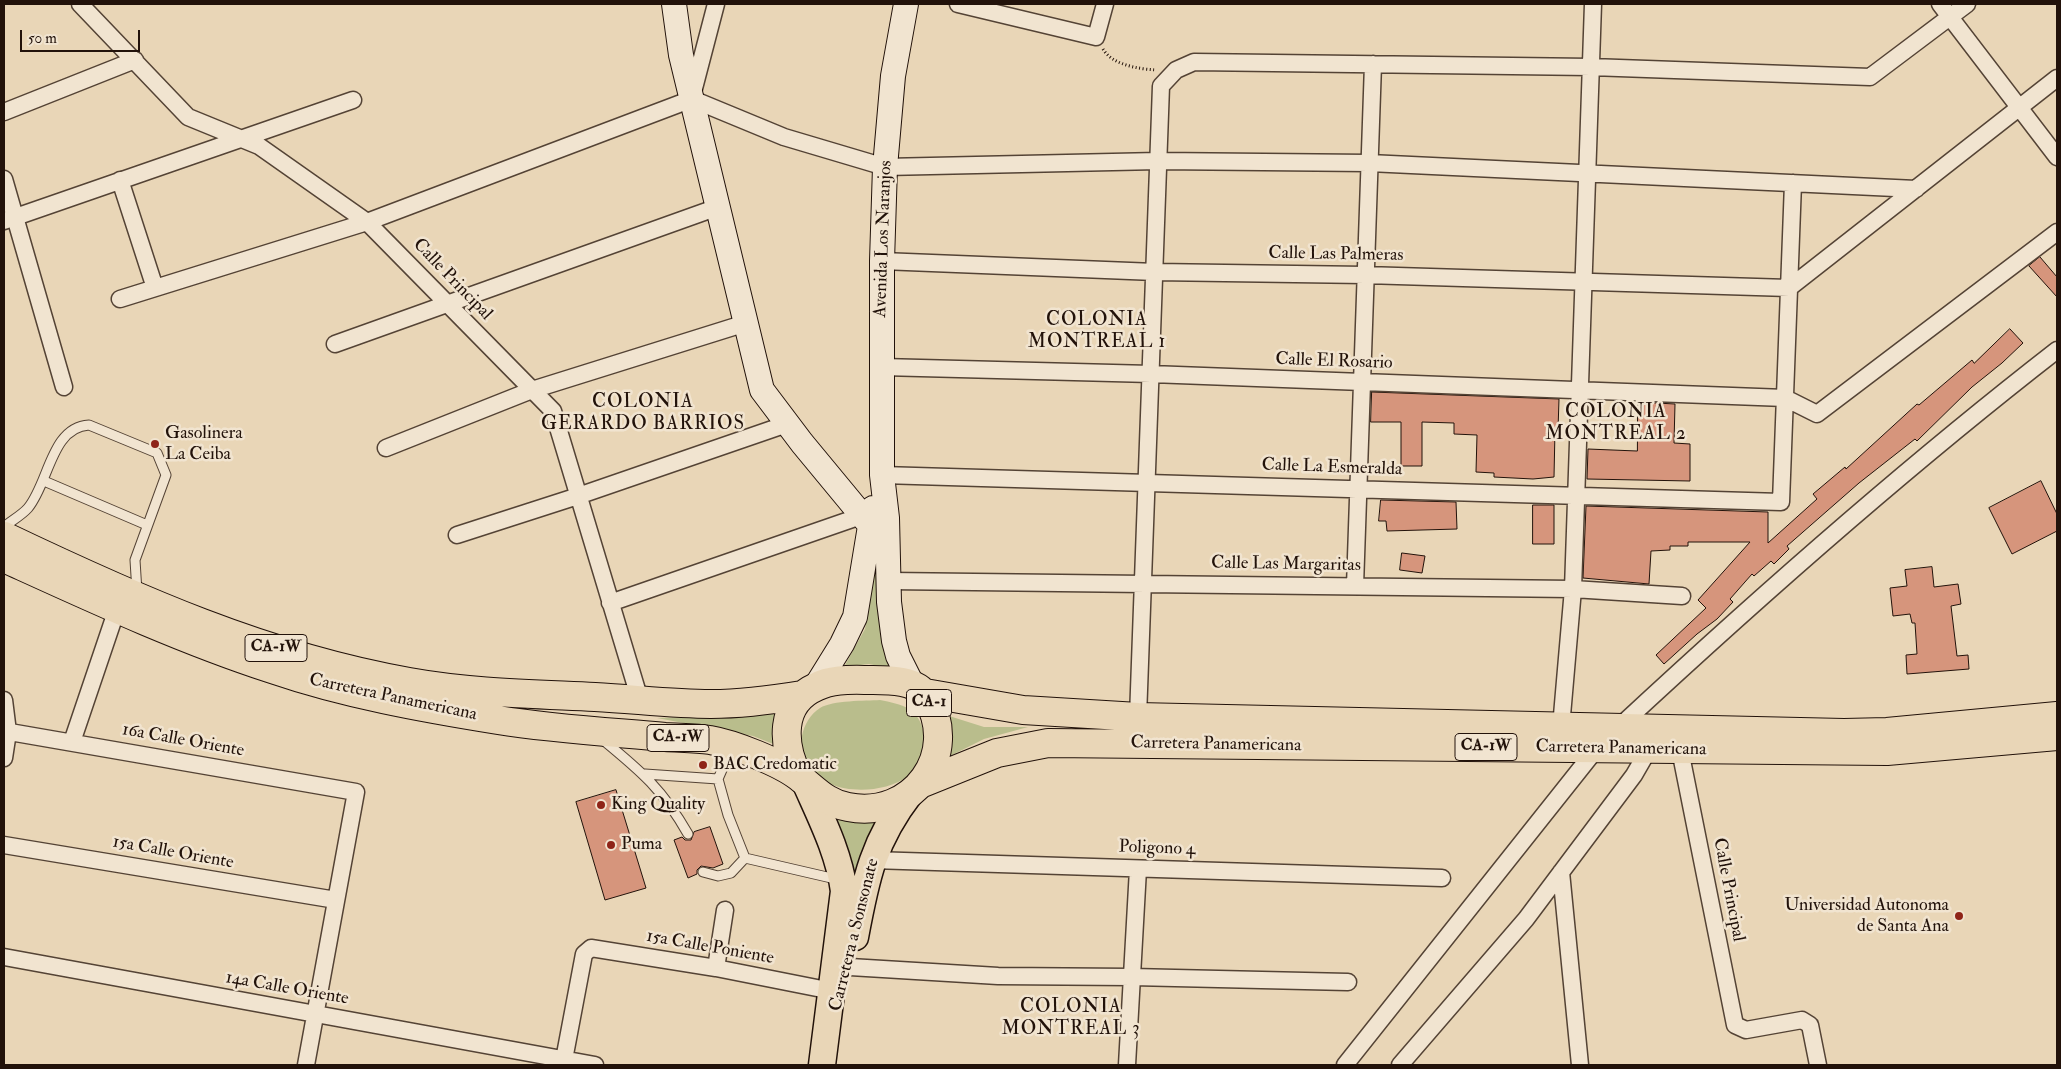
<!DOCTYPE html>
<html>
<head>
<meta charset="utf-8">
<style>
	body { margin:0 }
	#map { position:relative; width:2061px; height:1069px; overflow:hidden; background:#e9d6b7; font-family:"IM FELL Double Pica",serif }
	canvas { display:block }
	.frame { position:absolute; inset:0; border:5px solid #22120a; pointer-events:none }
	.scale { position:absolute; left:20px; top:30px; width:120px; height:22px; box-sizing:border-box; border:2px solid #22120a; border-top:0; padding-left:6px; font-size:15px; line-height:18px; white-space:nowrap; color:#22120a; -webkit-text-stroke:4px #f1e4d0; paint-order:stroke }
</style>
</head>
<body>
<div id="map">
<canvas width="2061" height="1069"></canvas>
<div class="frame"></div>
<div class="scale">50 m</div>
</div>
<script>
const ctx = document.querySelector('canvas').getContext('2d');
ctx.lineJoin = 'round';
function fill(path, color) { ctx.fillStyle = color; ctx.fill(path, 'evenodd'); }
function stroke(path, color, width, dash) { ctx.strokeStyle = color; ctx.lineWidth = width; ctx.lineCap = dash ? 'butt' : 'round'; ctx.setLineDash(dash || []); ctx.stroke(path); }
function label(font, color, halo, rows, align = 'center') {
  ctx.font = font + ' "IM FELL Double Pica",serif'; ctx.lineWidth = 5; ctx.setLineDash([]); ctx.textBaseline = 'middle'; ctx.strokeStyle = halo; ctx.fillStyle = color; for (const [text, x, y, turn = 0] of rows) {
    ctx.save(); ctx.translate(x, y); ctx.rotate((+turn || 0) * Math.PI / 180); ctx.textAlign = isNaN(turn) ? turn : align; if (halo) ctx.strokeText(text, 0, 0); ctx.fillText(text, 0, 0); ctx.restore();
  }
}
fill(new Path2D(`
	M 877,556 L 894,669 L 869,664 L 844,667 L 865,629 Z
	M 880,700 C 890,702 901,704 909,709 C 919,716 922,724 924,735 C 933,785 866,799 830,784 C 821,780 814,777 808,769 C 795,750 801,720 820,708 C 833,700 865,701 880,700 Z
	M 781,708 L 776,745 L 753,736 L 657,718 L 754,715 Z
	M 946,715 L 984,727 L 1028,727 L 984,739 L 946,758 Z
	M 834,812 L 886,816 L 850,925 L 852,880 L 849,854 Z`), '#b9bd8c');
const building = new Path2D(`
	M 2040,257 L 2057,277 L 2057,297 L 2029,266 Z
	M 2010,329 L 2023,343 L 2002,363 L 1972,387 L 1917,441 L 1915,439 L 1859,483 L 1787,546 L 1789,549 L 1774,564 L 1771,561 L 1754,576 L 1752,574 L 1730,599 L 1733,602 L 1717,619 L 1697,634 L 1664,664 L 1656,655 L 1706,608 L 1698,600 L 1750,542 L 1688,542 L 1688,546 L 1670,546 L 1670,550 L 1651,551 L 1649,584 L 1583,578 L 1586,506 L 1768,512 L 1768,543 L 1817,499 L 1813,494 L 1845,467 L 1846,469 L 1917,404 L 1919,405 L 1972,360 L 1974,363 Z
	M 1372,392 L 1559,399 L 1558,430 L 1555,430 L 1554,477 L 1533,479 L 1494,477 L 1494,473 L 1476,472 L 1477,435 L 1454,434 L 1454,423 L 1422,422 L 1422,466 L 1401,466 L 1401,422 L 1371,422 Z
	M 1638,402 L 1675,404 L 1674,443 L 1690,444 L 1690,481 L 1587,479 L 1588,449 L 1637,451 Z
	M 2041,481 L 2057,514 L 2057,531 L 2012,554 L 1989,508 Z
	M 1381,500 L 1456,502 L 1457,529 L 1387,531 L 1386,521 L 1379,521 Z
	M 1533,505 L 1554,505 L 1554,544 L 1533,544 Z
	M 1402,553 L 1425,556 L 1422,573 L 1400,570 Z
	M 1932,567 L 1934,587 L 1958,584 L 1961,604 L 1951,606 L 1957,656 L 1968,655 L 1969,669 L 1907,674 L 1906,655 L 1917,654 L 1915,623 L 1912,623 L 1910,614 L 1893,616 L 1890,588 L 1907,586 L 1905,570 Z
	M 616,790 L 646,888 L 605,900 L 576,802 Z
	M 710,827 L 723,864 L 713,868 L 701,866 L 697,870 L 697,874 L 688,878 L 674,840 L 682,837 L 685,840 L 691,840 L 694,832 Z`);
fill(building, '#d6957c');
stroke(building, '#22120a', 1);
const lane = new Path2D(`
	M 44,481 L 147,525
	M 4,527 C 11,521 22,515 28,508 C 49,483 51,427 89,425 L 157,453 L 166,475 L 135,560 L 137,592
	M 603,740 C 642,772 663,790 688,834
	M 737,751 L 725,763 L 718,779 L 728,815 L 745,858
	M 645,774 L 718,779
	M 745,858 L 840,880
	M 703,872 L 718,876 L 731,873 L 745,858`);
const street = new Path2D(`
	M 80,4 L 188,117 L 259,146 L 367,222 L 553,411 L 640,700
	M 958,4 L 1096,37 L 1105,4
	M 1940,4 L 2057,157
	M 692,96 L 716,4
	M 4,112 L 135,60
	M 4,179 L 64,387
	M 120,180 L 155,288
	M 4,221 L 353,100
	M 882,261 L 1155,272 L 1365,275 L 1789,288 L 2057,78
	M 120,299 L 367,222 L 692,99 L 784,137 L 885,167 L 1158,161 L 1369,163 L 1916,189
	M 335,344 L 718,207
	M 882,367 L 1151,374 L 1785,398 L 1817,414 L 2057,232
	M 386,448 L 532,390 L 746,323
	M 882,475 L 1781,502 L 1793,183
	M 457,535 L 578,496 L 787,424
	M 889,581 L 1573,589 L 1682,596
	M 1355,586 L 1373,64
	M 610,603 L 861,516
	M 4,700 L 8,732 L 4,758
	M 1138,717 L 1161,86 L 1176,70 L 1194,62 L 1591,67 L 1870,77 L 1967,4
	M 1561,727 L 1573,589 L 1593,4
	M 1619,727 C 1760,596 1905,468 2057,350
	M 4,731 L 356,792 L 306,1065
	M 72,742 L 117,609
	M 1680,750 L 1735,1025 L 1746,1030 L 1802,1020 L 1810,1025 L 1818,1065
	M 4,845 L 336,900
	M 872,860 L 1442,878
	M 1561,872 L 1580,1065
	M 4,957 L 595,1065
	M 850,967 L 998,976 L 1132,977 L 1348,982
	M 716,968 L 725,910
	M 563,1065 L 584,954 L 591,948 L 716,968 L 832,991
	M 1127,1065 L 1138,869
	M 1345,1065 L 1597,748
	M 1400,1065 L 1526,919 L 1634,775 L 1649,749`);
const secondary = new Path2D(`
	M 674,4 L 681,55 L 762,390 L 802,443 L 869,524
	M 906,4 L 893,76 L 885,167 L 882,261 L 882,475 L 887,518 L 889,602 L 894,641 L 898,656 L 912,684
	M 816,686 L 842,644 L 855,617 L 873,508`);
const primary = new Path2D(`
	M 806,784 C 821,818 839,853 844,891 L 822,1065
	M 855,937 C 866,878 873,841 911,792`);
const highway = new Path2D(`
	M 4,536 C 134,598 266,657 409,682 C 470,693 534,694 595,697 C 634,699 673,704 711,704 C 742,704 772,700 802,695
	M 4,558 C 92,598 180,639 272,669 C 345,694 423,708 498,720 C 554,729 609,732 665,737 C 680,738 696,738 710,740 C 734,744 781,763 799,777 C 816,790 826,803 848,807 C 912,820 962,754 926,696 C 916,680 890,680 873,680 C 854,680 833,678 816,687 C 779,703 782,745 798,776
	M 925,693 L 1023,710 L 1138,717 L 1844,733 L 1887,732 L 2057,716
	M 920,784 L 997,753 L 1048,743 L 1887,751 L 2057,736`);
stroke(lane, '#544335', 11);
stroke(street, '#544335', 19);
stroke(secondary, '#22120a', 26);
stroke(primary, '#22120a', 29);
stroke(highway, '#22120a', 30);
stroke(new Path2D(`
	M 1103,49 C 1112,65 1139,69 1156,70`), '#22120a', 3, [1, 2.5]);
stroke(lane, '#f1e4d0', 9);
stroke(street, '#f1e4d0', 16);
stroke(secondary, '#f1e4d0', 24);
stroke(primary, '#e9d6b7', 26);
stroke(highway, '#e9d6b7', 28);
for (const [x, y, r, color] of [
	[155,444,5,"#8f2418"],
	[703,765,5,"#8f2418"],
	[601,805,5,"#8f2418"],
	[611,845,5,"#8f2418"],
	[1959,916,5,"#8f2418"]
]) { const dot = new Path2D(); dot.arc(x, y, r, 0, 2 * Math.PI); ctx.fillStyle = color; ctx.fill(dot); stroke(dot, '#f1e4d0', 2); }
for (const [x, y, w] of [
	[276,648,62],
	[929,703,45],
	[678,738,62],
	[1486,747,62]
]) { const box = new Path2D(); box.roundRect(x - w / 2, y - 13.5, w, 27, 4); ctx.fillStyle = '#f1e4d0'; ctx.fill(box); stroke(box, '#22120a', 1); }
label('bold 16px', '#22120a', null, [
	["CA-1W",276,648],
	["CA-1",929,703],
	["CA-1W",678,738],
	["CA-1W",1486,747]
]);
label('18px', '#22120a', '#f1e4d0', [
	["Avenida Los Naranjos",884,239,-88],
	["Calle Las Palmeras",1336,255,1],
	["Calle Principal",452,280,46],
	["Calle El Rosario",1334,362,2],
	["Calle La Esmeralda",1332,468,2],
	["Calle Las Margaritas",1286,565,1],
	["Carretera Panamericana",393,698,12],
	["16a Calle Oriente",183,741,10],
	["Carretera Panamericana",1216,745,1],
	["Carretera Panamericana",1621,749,1],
	["Poligono 4",1157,849,2],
	["15a Calle Oriente",173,853,10],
	["Calle Principal",1728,890,79],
	["Carretera a Sonsonate",855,935,-76],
	["15a Calle Poniente",710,948,10],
	["14a Calle Oriente",287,989,10]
]);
label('18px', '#22120a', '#f1e4d0', [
	["Gasolinera",165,434],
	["La Ceiba",165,455],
	["BAC Credomatic",713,765],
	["King Quality",611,805],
	["Puma",621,845],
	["Universidad Autonoma",1949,906,"right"],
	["de Santa Ana",1949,927,"right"]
], 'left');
ctx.letterSpacing = '1px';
label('19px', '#22120a', '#f1e4d0', [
	["COLONIA",1097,321],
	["MONTREAL 1",1097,343],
	["COLONIA",643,403],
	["GERARDO BARRIOS",643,425],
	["COLONIA",1616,413],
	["MONTREAL 2",1616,435],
	["COLONIA",1071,1008],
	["MONTREAL 3",1071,1030]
]);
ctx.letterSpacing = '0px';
</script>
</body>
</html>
